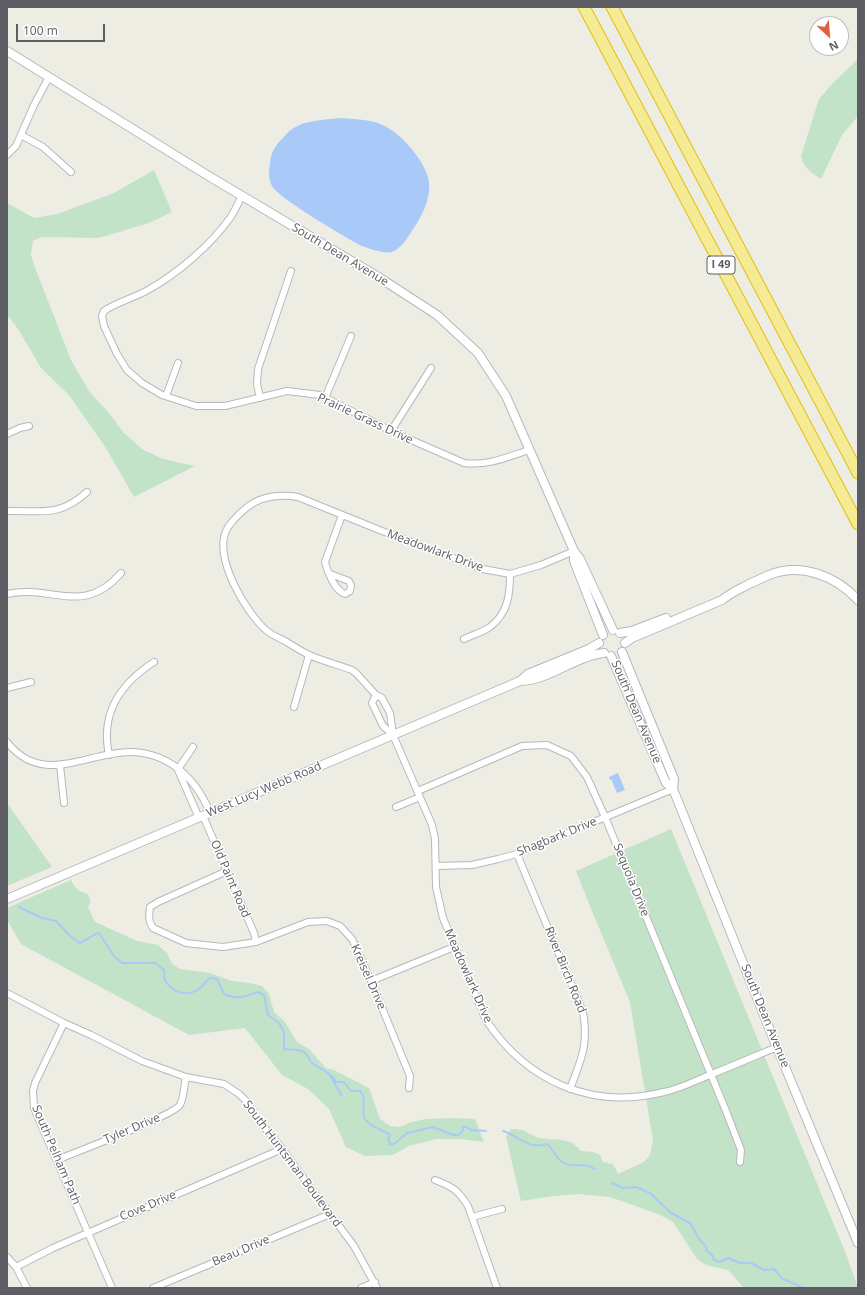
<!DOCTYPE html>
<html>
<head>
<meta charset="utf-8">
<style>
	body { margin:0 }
	#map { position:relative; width:865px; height:1295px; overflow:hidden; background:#eeede4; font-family:"Open Sans",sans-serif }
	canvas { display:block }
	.frame { position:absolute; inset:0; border:8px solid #5c5e64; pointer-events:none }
	.north { position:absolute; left:809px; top:16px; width:40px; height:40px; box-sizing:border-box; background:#fff; border:1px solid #bebfc1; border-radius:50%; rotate:154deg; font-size:11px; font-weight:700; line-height:16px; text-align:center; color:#5c5e64 }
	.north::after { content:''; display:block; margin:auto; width:14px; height:18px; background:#dc613c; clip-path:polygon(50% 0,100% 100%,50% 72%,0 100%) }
	.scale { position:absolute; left:16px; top:24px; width:89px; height:18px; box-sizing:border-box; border:2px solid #5c5e64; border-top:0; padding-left:5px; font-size:12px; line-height:14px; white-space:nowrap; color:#5c5e64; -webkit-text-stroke:3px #fff; paint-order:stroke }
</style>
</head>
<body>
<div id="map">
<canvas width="865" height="1295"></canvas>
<div class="frame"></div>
<div class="north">N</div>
<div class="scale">100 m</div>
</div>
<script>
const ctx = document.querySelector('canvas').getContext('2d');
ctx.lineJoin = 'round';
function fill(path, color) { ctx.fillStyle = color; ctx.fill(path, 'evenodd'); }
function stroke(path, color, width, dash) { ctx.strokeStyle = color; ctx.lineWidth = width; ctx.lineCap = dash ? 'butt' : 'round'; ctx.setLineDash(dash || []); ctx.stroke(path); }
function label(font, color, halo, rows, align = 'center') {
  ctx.font = font + ' "Open Sans",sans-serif'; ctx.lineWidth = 3; ctx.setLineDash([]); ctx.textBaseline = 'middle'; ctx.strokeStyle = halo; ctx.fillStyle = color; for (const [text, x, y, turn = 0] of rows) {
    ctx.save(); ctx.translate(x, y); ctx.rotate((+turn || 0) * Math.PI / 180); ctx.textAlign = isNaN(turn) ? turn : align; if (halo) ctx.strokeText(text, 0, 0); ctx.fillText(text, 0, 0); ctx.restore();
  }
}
fill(new Path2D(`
	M 858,59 L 858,116 L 842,135 L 821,179 C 811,173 804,168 801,156 L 819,99 L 832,84 Z
	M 154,170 L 172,212 L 149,223 L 99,238 L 42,237 L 33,241 L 31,255 L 36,270 L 71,360 L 89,391 L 109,413 L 124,433 L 142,449 L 163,459 L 195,466 L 134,497 L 106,448 L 69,395 L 41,368 L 18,329 L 7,315 L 7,203 L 34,218 L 57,214 L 114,193 Z
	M 7,803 L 52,867 L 7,886 Z
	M 671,829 L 846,1254 L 858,1288 L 744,1288 L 728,1270 L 706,1265 L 697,1259 L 673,1222 L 658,1214 L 610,1197 L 578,1194 L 554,1196 L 521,1201 L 506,1137 L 511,1129 C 516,1129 522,1129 526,1132 C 529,1133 532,1135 534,1136 C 551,1143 569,1134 581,1151 L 593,1152 L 600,1155 L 603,1162 L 613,1164 L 618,1174 L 644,1162 L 650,1155 L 653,1140 L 630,1002 L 589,904 L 576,871 Z
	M 71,880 C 75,889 79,891 88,894 L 91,902 L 88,907 L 95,922 L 137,941 L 158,945 L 167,953 L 172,964 L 180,969 L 210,973 L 232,981 L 250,983 L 262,986 L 269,994 L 274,1012 L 285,1022 L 297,1042 L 309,1049 L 326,1068 L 334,1070 L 369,1088 L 380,1119 L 390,1126 L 400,1127 L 411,1122 L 426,1119 L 454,1118 L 475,1119 L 484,1142 L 460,1139 L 436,1139 L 409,1146 L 393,1155 L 365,1156 L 346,1147 L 329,1109 L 308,1089 L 282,1075 L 245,1028 L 189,1035 L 21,944 L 7,920 L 7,908 Z`), '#c3e3c8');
fill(new Path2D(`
	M 339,118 C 352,119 366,119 378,123 C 398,130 420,155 427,174 C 433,190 426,209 417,223 C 410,233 404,247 392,252 C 384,254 370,249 362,246 C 348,239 278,198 272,186 C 268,179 269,171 270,163 C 271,152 276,144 284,137 C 286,134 289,131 292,129 C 305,120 324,120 339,118 Z
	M 618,773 L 625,790 L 617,793 L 611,779 L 610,780 L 609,777 Z`), '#a9caf8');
stroke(new Path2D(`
	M 19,907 L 42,918 L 56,921 L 71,937 L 80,943 C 87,940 91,935 99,933 L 114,956 L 122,963 L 155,963 L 164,970 C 164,974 164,979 166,982 C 174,994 188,996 199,989 C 203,986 206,981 210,978 L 217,979 L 224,994 C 238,1000 245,997 258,992 L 264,995 L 268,1015 L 279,1023 L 284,1032 L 284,1049 C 291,1051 300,1048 305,1053 C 309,1056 309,1061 312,1063 C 321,1070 331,1072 336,1082 L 344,1082 L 351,1091 L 360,1091 C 368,1099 360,1110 365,1119 C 370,1127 383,1130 390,1135 L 388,1139 L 390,1144 L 394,1144 L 407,1133 L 433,1127 L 453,1135 L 458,1135 L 462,1132 L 463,1127 L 467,1127 L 471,1130 L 486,1131
	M 329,1074 L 342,1096
	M 503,1131 C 520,1136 527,1150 547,1144 C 554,1150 556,1159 564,1163 C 574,1169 583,1161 595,1169
	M 612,1183 L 623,1188 L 636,1187 L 650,1193 L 671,1213 L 690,1223 L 700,1240 L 705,1245 L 707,1251 L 713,1256 L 714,1260 L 719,1262 L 728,1258 L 740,1263 L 751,1263 L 764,1270 L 774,1269 L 783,1279 L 804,1288`), '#a9caf8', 2);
const minor = new Path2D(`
	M 21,135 L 43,147 L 71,172
	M 7,155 L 16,146 L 34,105 L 49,77
	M 242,196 C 238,203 235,211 230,218 C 210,246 178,273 148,290 C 134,298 117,302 104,311 L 102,316 L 104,326 L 117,354 L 127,370 L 142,383 L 162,395 L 196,406 L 225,406 L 287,391 L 320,395 L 393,432 L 464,463 C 488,466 507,457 529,450
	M 166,396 L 178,363
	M 260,398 L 257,384 L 258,369 L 291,271
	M 325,398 L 351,336
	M 391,431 L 431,368
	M 7,434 L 20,428 L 29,426
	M 7,511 C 42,510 58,518 87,492
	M 574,551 L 541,565 L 510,574 L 483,569 L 382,531 L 298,497 C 279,494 261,496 246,508 C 239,514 230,522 226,531 C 214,559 246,613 267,631 C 272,635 279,638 285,641 C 293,646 301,651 309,655 C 323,661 338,665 352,670 L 356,673 L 376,695 L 382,698 L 390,713 L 393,735 L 432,825 L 435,839 L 436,887 L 443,918 L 486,1020 C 527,1082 592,1110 664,1092 C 679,1089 693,1082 707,1076 C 730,1067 753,1057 777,1047
	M 330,574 L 349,581 L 351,586 L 350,591 L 345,594 C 335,591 327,571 325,562 L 342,515
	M 7,594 C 52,584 83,617 121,573
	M 464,639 C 472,635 483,632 490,627 C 508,613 510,595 510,574
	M 7,688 L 31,682
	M 376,695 L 372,703 L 383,726 L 393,735
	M 294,707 L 309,655
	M 7,742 C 42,787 87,752 130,752 C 147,752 162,757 176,767 C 192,779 203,795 210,813
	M 109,755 C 100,713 120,684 154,662
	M 60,765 L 64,803
	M 178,769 L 193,747
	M 178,770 L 199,818
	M 418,791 L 522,746 L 547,745 L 571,756 L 587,777 L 605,817 L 726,1111 L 741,1150 L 740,1162
	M 396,807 L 420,797
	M 203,816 L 254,933 L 256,942
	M 517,854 L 583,1012 C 589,1044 581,1060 570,1089
	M 436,866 L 472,865 L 498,859 L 517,854 L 673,789
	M 227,871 L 158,902 L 150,907 C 149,916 148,921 153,928 L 186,943 L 223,947 L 256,942 L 308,922 L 327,921 L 340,926 L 352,939 L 371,981 L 410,1076 L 409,1088
	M 371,981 L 454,947
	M 7,993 L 64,1023 L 91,1035 L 142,1061 L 186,1077 L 224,1084 L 239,1094 L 246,1101 L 261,1124 L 273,1137 L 354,1246 L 377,1288
	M 64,1023 L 35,1083 L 33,1091 L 34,1108 L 112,1288
	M 57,1160 C 75,1152 173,1116 180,1105 C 184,1097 184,1086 186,1077
	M 435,1180 C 453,1187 458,1190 468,1206 L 497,1288
	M 472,1217 L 502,1209
	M 7,1257 L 16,1267 L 27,1288
	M 16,1267 L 53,1248 L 282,1149
	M 153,1288 L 330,1214
	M 361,1288 L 375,1282`);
const tertiary = new Path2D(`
	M 7,51 L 207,175 L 380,278 L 437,315 L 478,353 L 506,396 L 574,551 L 580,559 L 613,630
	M 574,551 L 574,561 L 603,635
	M 620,633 L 632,631 L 666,618
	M 625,643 L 632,638 L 722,600 C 730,593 740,589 749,584 C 756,581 762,578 769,575 C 801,562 836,576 858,600
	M 622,652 L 674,779 L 673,789
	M 611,656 L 666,783 L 673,789 L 776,1045 L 858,1243
	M 520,681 C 548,681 575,656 604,653
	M 7,899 L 520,681 L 528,674 L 589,649 L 599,643`);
const motorway = new Path2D(`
	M 584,7 L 858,524
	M 612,7 L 858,473`);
stroke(minor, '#b7b8bd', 8);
stroke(tertiary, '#b7b8bd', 10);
stroke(motorway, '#e0bf11', 13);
stroke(minor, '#fff', 6);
stroke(tertiary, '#fff', 8);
stroke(motorway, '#f5eb94', 11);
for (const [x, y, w] of [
	[721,265,28]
]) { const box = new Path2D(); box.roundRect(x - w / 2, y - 9, w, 18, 3); ctx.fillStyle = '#fff'; ctx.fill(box); stroke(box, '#5c5e64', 1); }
label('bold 11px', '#5c5e64', null, [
	["I 49",721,265]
]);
label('12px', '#5c5e64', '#fff', [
	["South Dean Avenue",340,255,31],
	["Prairie Grass Drive",365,419,25],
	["Meadowlark Drive",435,551,20],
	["South Dean Avenue",636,712,67],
	["West Lucy Webb Road",264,790,-23],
	["Shagbark Drive",557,837,-22],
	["Old Paint Road",230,879,67],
	["Sequoia Drive",631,880,68],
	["River Birch Road",565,970,68],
	["Meadowlark Drive",468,976,66],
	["Kreisel Drive",368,977,66],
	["South Dean Avenue",765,1016,68],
	["Tyler Drive",132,1129,-23],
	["South Pelham Path",56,1155,67],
	["South Huntsman Boulevard",292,1164,53],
	["Cove Drive",148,1206,-23],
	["Beau Drive",241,1251,-23]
]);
</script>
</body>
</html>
